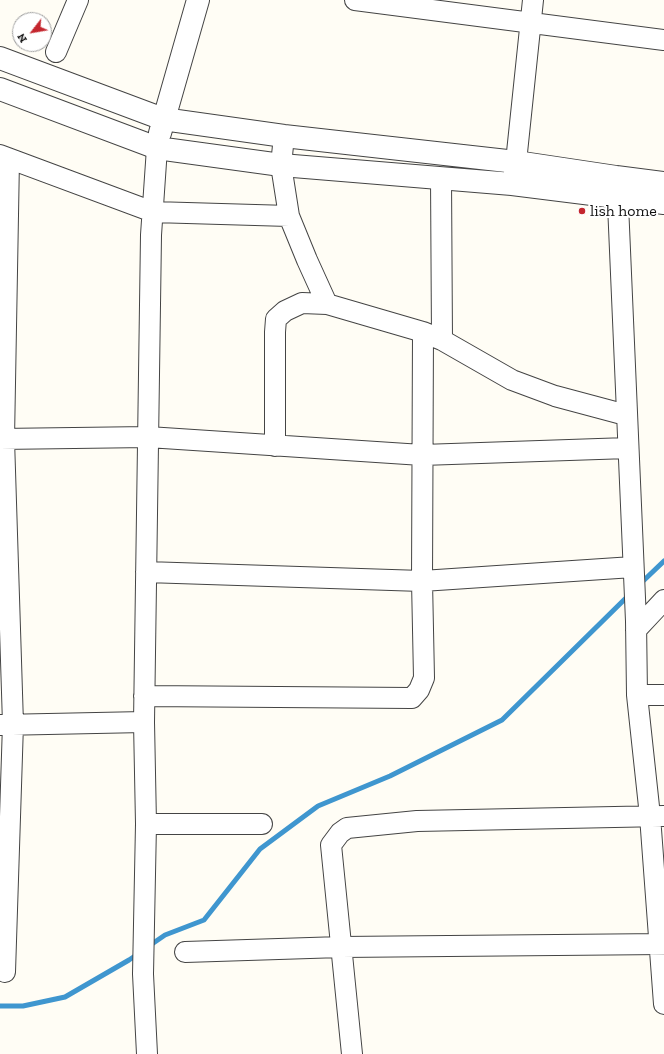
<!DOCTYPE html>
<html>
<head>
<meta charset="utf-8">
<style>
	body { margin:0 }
	#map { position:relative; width:664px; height:1054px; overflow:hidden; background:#fffdf5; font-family:"Zilla Slab",serif }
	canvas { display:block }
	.north { position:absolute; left:12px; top:12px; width:40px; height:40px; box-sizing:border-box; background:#fff; border:1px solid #a0a0a0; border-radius:50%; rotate:239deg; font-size:11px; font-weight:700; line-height:16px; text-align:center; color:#111 }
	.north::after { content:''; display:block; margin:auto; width:14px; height:18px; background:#c4262e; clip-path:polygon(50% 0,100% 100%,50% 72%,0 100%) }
</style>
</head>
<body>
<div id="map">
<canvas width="664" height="1054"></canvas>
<div class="north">N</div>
</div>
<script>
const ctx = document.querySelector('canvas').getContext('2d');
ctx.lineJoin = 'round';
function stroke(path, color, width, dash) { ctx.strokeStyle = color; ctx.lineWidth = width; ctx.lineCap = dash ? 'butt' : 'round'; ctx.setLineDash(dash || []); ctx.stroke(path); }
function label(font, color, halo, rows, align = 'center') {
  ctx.font = font + ' "Zilla Slab",serif'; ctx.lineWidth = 4; ctx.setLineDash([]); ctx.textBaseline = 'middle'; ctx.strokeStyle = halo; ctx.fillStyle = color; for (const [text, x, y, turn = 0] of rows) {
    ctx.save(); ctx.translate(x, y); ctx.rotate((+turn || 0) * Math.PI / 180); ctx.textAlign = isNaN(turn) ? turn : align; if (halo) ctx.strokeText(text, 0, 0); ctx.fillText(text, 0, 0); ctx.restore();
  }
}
stroke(new Path2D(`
	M 640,584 L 664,561
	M 149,946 L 165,935 L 204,920 L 260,849 L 318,806 L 390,776 L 502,720 L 629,595
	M 0,1006 L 23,1006 L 65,997 L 129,960 L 138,954`), '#3f96cf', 5);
const minor = new Path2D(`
	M 355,0 L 664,40
	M 56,52 L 78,0
	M 284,136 L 281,165 L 289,216 L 307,260 L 327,304
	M 0,155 L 153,212 L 289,216
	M 441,178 L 442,340
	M 617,181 L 636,621 L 637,695 L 650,816 L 664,1004
	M 512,184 L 516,162 L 533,0
	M 0,439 L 148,437 L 422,455 L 628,448
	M 275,446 L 275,332 L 276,319 L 285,311 L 302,303 L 327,304 L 423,332 L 442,340 L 512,380 L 555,396 L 626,415
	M 146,572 L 422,581 L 633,567
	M 636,630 L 664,600
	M 637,695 L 664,695
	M 144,696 L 412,698 L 419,690 L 424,678 L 422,581 L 423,332
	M 0,725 L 144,722
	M 146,824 L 262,824
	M 185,952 L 341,947 L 664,944
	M 5,972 L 13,724 L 4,439 L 9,159
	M 147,1054 L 143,974 L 146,824 L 144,722 L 151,235 L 157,148
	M 352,1054 L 331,845 L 340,833 L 347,828 L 417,821 L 664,816`);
const tertiary = new Path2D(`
	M 0,58 L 163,119 L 284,136 L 516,162 L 616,177 L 664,183
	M 0,89 L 157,148 L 281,165 L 512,184 L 664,203
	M 160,133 L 198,0`);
stroke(minor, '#444', 22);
stroke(tertiary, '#444', 24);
stroke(minor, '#fff', 20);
stroke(tertiary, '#fff', 22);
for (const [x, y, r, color] of [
	[582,211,4,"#c4262e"]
]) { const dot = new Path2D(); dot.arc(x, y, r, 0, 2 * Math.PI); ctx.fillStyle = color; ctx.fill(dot); stroke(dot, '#fff', 1.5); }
label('16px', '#111', '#fff', [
	["lish home",590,211]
], 'left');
</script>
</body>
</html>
